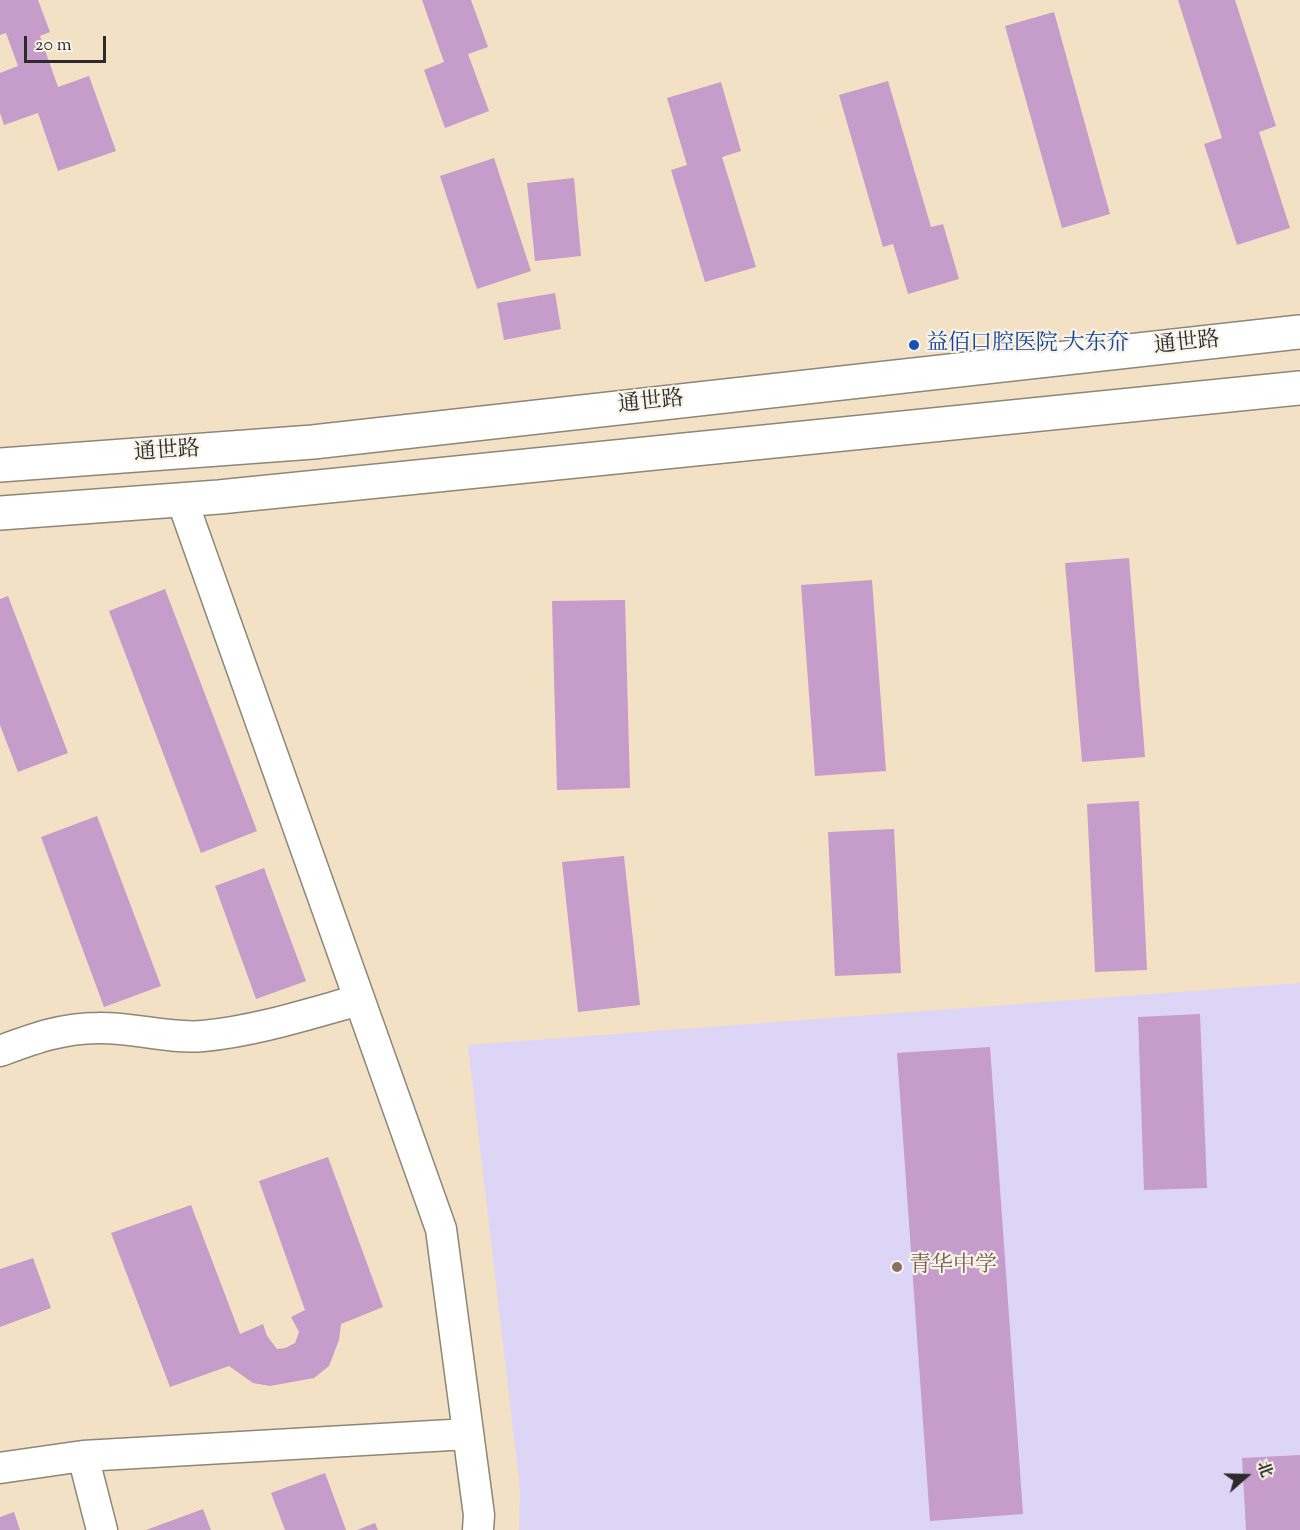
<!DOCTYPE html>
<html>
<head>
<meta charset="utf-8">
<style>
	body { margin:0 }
	#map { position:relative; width:1300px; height:1530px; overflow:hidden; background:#f2e1c4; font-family:"Sorts Mill Goudy","Noto Serif SC",serif }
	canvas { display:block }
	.north { position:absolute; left:1216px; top:1446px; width:60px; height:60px; -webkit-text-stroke:4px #f7f3e8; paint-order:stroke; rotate:70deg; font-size:16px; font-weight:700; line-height:24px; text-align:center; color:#2b2b2b }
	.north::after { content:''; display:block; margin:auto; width:21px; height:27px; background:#2b2b2b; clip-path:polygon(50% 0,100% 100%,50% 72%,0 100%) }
	.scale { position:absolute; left:24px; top:36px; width:82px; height:27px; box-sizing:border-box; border:3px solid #2b2b2b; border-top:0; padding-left:8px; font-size:18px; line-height:21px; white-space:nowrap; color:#2b2b2b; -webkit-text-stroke:4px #f7f3e8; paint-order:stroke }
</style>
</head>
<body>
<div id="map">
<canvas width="1300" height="1530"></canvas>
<div class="north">北</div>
<div class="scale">20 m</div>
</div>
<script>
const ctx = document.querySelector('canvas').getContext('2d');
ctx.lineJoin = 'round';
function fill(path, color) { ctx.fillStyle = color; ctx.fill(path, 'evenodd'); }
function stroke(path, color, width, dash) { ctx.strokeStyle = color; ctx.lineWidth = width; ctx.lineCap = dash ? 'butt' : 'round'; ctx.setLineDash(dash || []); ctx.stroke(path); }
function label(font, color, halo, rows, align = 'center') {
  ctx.font = font + ' "Sorts Mill Goudy","Noto Serif SC",serif'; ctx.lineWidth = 4.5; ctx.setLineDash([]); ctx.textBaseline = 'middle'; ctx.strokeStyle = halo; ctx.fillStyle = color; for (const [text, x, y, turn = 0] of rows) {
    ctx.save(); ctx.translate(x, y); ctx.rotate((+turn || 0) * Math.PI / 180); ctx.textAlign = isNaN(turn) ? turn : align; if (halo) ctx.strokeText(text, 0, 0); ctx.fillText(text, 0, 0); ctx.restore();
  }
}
fill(new Path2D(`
	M 1300,983 L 1300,1530 L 519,1530 L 520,1489 L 468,1045 Z`), '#ddd5f6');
fill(new Path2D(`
	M 0,0 L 38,0 L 50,32 L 40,36 L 58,87 L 89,76 L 116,151 L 58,171 L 38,113 L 4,125 L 0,113 L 0,73 L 18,66 L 6,33 L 0,35 Z
	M 422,0 L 471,0 L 488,47 L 468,54 L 489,111 L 445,128 L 424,70 L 444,62 Z
	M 1178,0 L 1235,0 L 1276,126 L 1259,132 L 1290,228 L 1237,245 L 1204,144 L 1222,138 Z
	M 1054,12 L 1110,214 L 1062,228 L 1005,26 Z
	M 888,81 L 931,227 L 943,224 L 959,279 L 908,294 L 893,244 L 883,247 L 839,95 Z
	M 721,82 L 741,151 L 722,157 L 756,267 L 705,282 L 671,170 L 687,165 L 667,98 Z
	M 494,158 L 531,271 L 477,289 L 440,176 Z
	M 574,178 L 581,256 L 535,261 L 527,183 Z
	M 555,293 L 561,329 L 504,340 L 497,303 Z
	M 1129,558 L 1145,757 L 1082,762 L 1065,563 Z
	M 872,580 L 886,771 L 815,776 L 801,585 Z
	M 165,589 L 257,831 L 201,853 L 109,611 Z
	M 8,596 L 68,753 L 18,772 L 0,725 L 0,599 Z
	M 625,600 L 630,788 L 557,790 L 552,601 Z
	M 1139,801 L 1147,970 L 1095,972 L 1087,804 Z
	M 97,816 L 161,986 L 104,1007 L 41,837 Z
	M 894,829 L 901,973 L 835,976 L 828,832 Z
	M 624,856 L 640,1005 L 578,1012 L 562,862 Z
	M 264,868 L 306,981 L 256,999 L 215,886 Z
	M 1200,1014 L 1207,1188 L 1144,1190 L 1138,1017 Z
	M 990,1047 L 1023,1514 L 930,1521 L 897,1053 Z
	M 328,1157 L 383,1307 L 341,1324 L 339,1340 L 329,1366 L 314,1378 L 270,1386 L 253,1383 L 229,1366 L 170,1387 L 111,1233 L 191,1205 L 240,1334 L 263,1324 L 267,1336 L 277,1349 L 285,1348 L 295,1343 L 299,1332 L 291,1317 L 305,1310 L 259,1181 Z
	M 33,1258 L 51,1308 L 0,1327 L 0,1269 Z
	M 1300,1455 L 1300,1530 L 1246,1530 L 1242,1458 Z
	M 325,1473 L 346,1530 L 285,1530 L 271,1493 Z
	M 203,1509 L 211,1530 L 146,1530 Z
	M 14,1512 L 20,1530 L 0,1530 L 0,1517 Z
	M 375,1523 L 378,1530 L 357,1530 Z`), '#c69ccb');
const street = new Path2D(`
	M 182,500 L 441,1229 L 479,1515 L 478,1530
	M 0,1051 C 33,1039 62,1028 98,1028 C 133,1027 167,1039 203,1036 C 256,1031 308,1014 359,1000
	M 83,1456 L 102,1530
	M 0,1468 L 83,1456 L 468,1434`);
const secondary = new Path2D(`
	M 0,465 L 313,442 L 1300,332
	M 0,513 L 219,497 L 1300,388`);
stroke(street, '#8e8678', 33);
stroke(secondary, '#8e8678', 36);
stroke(street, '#fff', 30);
stroke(secondary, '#fff', 33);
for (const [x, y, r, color] of [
	[914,345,6,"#1a4fb4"],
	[897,1267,6,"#8d6e63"]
]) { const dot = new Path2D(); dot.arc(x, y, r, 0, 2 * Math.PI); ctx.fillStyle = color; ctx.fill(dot); stroke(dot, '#f7f3e8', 2); }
label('22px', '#164399', '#f7f3e8', [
	["益佰口腔医院 大东夼",926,345]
], 'left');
label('22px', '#2b2b2b', '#f7f3e8', [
	["通世路",1187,345,-6],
	["通世路",651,404,-6],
	["通世路",167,453,-4]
]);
label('22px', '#785e54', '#f7f3e8', [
	["青华中学",909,1267]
], 'left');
</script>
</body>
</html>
